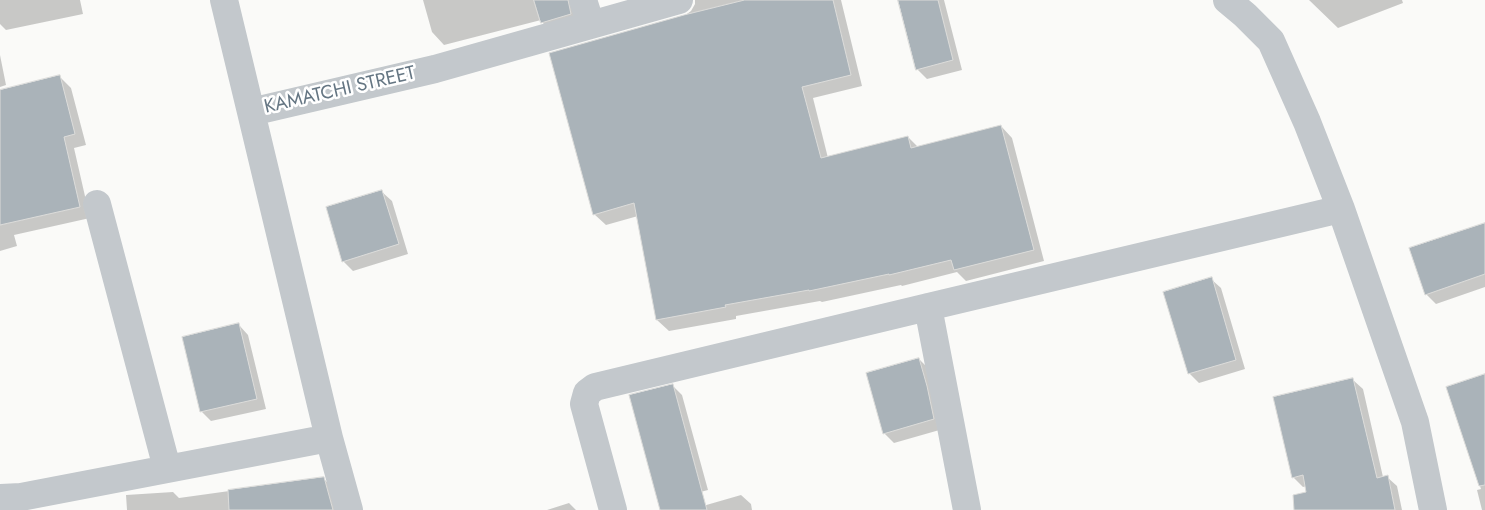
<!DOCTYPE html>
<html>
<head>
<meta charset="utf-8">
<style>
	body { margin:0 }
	canvas { display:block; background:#fafaf8 }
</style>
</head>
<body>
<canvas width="1485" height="510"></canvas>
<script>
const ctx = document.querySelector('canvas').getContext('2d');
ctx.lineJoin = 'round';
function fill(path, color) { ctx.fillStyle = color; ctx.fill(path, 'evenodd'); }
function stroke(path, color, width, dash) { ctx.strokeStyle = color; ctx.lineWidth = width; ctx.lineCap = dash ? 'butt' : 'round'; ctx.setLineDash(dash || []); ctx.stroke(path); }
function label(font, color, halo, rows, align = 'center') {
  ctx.font = font + ' Jost,sans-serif'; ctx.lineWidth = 5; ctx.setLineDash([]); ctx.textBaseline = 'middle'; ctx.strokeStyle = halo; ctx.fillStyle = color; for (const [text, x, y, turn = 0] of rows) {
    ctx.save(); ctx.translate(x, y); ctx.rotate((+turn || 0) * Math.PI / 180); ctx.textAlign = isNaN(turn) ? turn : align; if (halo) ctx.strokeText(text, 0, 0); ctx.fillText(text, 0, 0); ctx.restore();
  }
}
fill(new Path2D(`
	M 0,0 L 80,0 L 83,14 L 6,30 L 0,24 Z
	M 423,0 L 582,0 L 580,10 L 554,35 L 542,22 L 541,20 L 444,45 L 432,32 Z
	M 695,0 L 841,0 L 862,86 L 813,98 L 828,158 L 908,137 L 918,147 L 1001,126 L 1012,138 L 1044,261 L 966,281 L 957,272 L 902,286 L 901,285 L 822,302 L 820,301 L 736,316 L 736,319 L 669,331 L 657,320 L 638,216 L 606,225 L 594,214 L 684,16 L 691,11 L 695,4 Z
	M 899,0 L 944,0 L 962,70 L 927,79 L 917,69 Z
	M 1309,0 L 1402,0 L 1403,3 L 1338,28 Z
	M 0,55 L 6,85 L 0,87 Z
	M 60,77 L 71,88 L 86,145 L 74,148 L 90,218 L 14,235 L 17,246 L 0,251 L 0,91 Z
	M 382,192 L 392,201 L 408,254 L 353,271 L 343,261 Z
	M 1485,224 L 1485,287 L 1436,304 L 1426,294 Z
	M 1211,279 L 1221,288 L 1245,369 L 1199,383 L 1189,373 Z
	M 239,325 L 248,335 L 266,409 L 211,421 L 202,412 Z
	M 919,359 L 929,369 L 943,429 L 894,443 L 884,433 Z
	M 1485,375 L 1485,510 L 1482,510 L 1477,490 L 1481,489 L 1448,388 Z
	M 1353,380 L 1363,389 L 1383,477 L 1387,477 L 1397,486 L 1402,510 L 1312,510 L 1307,486 L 1303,487 L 1293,477 Z
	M 673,386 L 682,395 L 708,490 L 666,501 Z
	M 323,478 L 335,490 L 341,510 L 127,510 L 126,495 L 173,492 L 179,498 Z
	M 741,495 L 751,504 L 752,510 L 689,510 Z
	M 569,503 L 576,510 L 547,510 Z`), '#0003');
const building = new Path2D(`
	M 534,0 L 568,0 L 571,14 L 541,23 Z
	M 745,0 L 833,0 L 851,75 L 802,87 L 821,158 L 908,136 L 911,148 L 1001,125 L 1034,250 L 954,270 L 951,260 L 889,275 L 889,274 L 809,291 L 809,290 L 725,305 L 726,307 L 656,320 L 634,203 L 593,215 L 549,53 L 684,15 Z
	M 898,0 L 938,0 L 953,60 L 916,70 Z
	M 60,75 L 75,134 L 64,137 L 80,207 L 0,225 L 0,90 Z
	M 382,190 L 399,244 L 342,262 L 326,207 Z
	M 1485,223 L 1485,274 L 1425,295 L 1409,248 Z
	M 1212,277 L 1236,360 L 1188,374 L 1163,292 Z
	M 239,323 L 257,399 L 200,412 L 182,337 Z
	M 919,358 L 927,386 L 934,419 L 883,434 L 866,373 Z
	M 1485,374 L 1485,485 L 1479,486 L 1446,387 Z
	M 1353,378 L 1377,478 L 1388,475 L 1395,510 L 1294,510 L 1293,495 L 1306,492 L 1303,475 L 1292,478 L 1273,397 Z
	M 673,384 L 707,510 L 660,510 L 629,395 Z
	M 324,477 L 333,510 L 229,510 L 228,490 Z`);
fill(building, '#aab3b9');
stroke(building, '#dcdcda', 1);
stroke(new Path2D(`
	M 224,0 L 251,112
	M 583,0 L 591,25
	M 1227,0 L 1245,15 L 1271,41 L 1307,122 L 1341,209 L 1415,422 L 1433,510
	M 97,204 L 167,468
	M 928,307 L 967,510
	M 0,498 L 21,497 L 329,438
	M 349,510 L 329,438 L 251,112 L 435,69 L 679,0
	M 613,510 L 584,404 L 587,393 L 595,387 L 928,307 L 1341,209`), '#c3c8cc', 28);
label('19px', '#657683', '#fff', [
	["KAMATCHI STREET",340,91,-13]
]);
</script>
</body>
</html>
